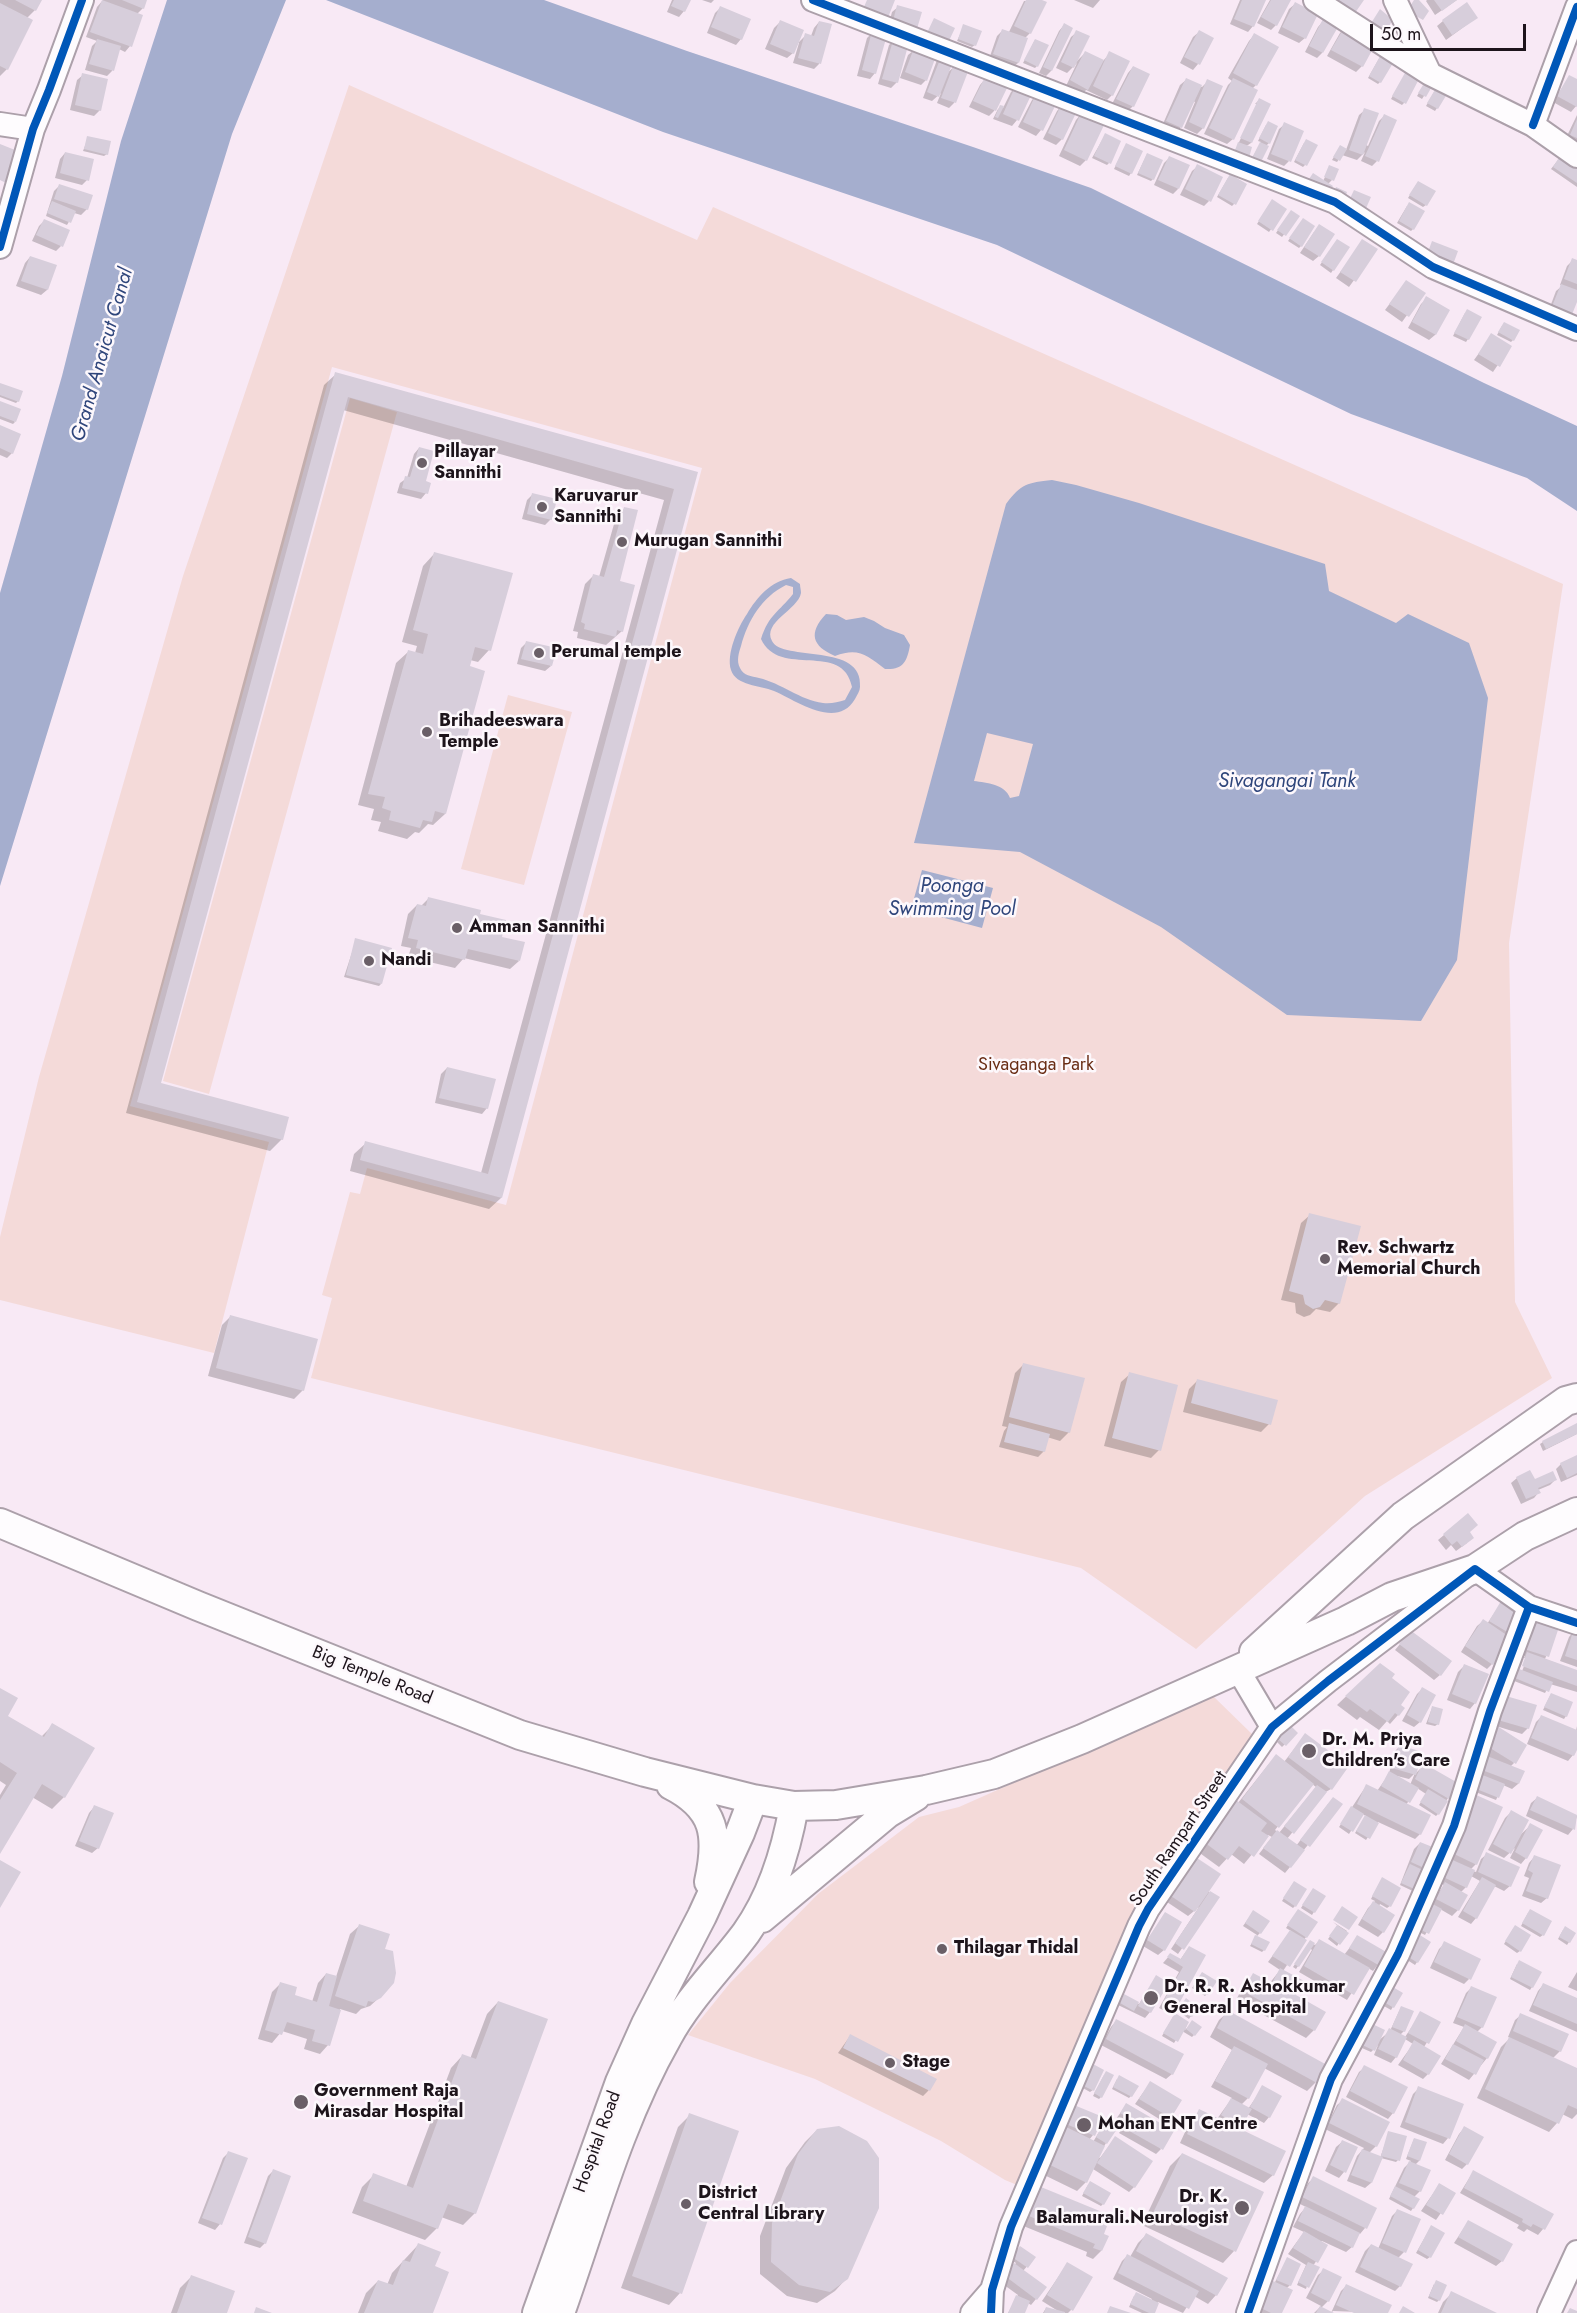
<!DOCTYPE html>
<html>
<head>
<meta charset="utf-8">
<style>
	body { margin:0 }
	#map { position:relative; width:1577px; height:2313px; overflow:hidden; background:#f8e9f5; font-family:Jost,sans-serif }
	canvas { display:block }
	.scale { position:absolute; left:1370px; top:24px; width:156px; height:27px; box-sizing:border-box; border:3px solid #1d141b; border-top:0; padding-left:8px; font-size:18px; line-height:21px; white-space:nowrap; color:#1d141b; -webkit-text-stroke:4px #fdf8fc; paint-order:stroke }
</style>
</head>
<body>
<div id="map">
<canvas width="1577" height="2313"></canvas>
<div class="scale">50 m</div>
</div>
<script>
const ctx = document.querySelector('canvas').getContext('2d');
ctx.lineJoin = 'round';
function fill(path, color) { ctx.fillStyle = color; ctx.fill(path, 'evenodd'); }
function stroke(path, color, width, dash) { ctx.strokeStyle = color; ctx.lineWidth = width; ctx.lineCap = dash ? 'butt' : 'round'; ctx.setLineDash(dash || []); ctx.stroke(path); }
function label(font, color, halo, rows, align = 'center') {
  ctx.font = font + ' Jost,sans-serif'; ctx.lineWidth = 5; ctx.setLineDash([]); ctx.textBaseline = 'middle'; ctx.strokeStyle = halo; ctx.fillStyle = color; for (const [text, x, y, turn = 0] of rows) {
    ctx.save(); ctx.translate(x, y); ctx.rotate((+turn || 0) * Math.PI / 180); ctx.textAlign = isNaN(turn) ? turn : align; if (halo) ctx.strokeText(text, 0, 0); ctx.fillText(text, 0, 0); ctx.restore();
  }
}
fill(new Path2D(`
	M 349,85 L 697,240 L 713,207 L 1563,584 L 1509,943 L 1515,1302 L 1552,1378 L 1365,1496 L 1196,1649 L 1081,1568 L 311,1378 L 332,1298 L 322,1295 L 350,1192 L 360,1194 L 367,1168 L 506,1205 L 702,468 L 332,367 L 130,1106 L 269,1142 L 214,1353 L 0,1300 L 0,1237 L 39,1077 L 183,576 Z
	M 350,398 L 397,412 L 209,1094 L 163,1081 Z
	M 508,695 L 572,712 L 524,885 L 461,869 Z
	M 1212,1695 L 1253,1735 L 1186,1833 L 1022,2187 L 1005,2180 L 941,2141 L 815,2079 L 688,2035 L 730,1983 L 818,1894 L 919,1817 L 959,1807 Z`), '#f4dad9');
fill(new Path2D(`
	M 167,0 L 286,0 L 232,134 L 0,886 L 0,593 L 62,376 L 121,141 Z
	M 326,0 L 544,0 L 687,51 L 973,147 L 1091,188 L 1484,383 L 1577,426 L 1577,511 L 1527,478 L 1351,414 L 997,245 L 663,132 Z
	M 1052,480 L 1076,485 L 1139,503 L 1325,564 L 1329,591 L 1396,623 L 1408,614 L 1469,643 L 1488,698 L 1457,960 L 1421,1021 L 1287,1015 L 1161,927 L 1020,852 L 914,843 L 1006,504 C 1022,483 1027,483 1052,480 ZM 987,733 L 1033,744 L 1019,796 L 1010,798 C 1005,784 987,783 974,781 Z
	M 791,578 L 800,584 C 800,587 801,590 801,593 C 798,610 762,622 772,641 C 782,662 864,642 860,687 C 860,691 857,695 855,699 C 837,730 797,701 774,691 C 760,685 736,686 731,670 C 726,654 738,627 747,614 C 757,597 771,581 791,578 ZM 786,585 L 793,587 L 793,594 C 779,612 769,614 761,639 C 779,679 843,640 852,687 L 845,700 C 838,702 831,704 823,703 C 800,700 781,683 759,678 C 751,676 744,676 740,668 C 736,661 739,652 741,646 C 748,620 762,597 786,585 Z
	M 826,614 L 837,615 L 846,620 L 864,617 L 874,621 L 885,628 L 904,635 L 910,645 C 907,662 903,670 885,669 C 867,655 858,647 835,656 C 812,646 808,633 826,614 Z
	M 922,870 L 993,888 L 982,928 L 911,909 Z`), '#a5aece');
fill(new Path2D(`
	M 0,0 L 40,0 L 35,10 L 27,18 L 7,69 L 0,76 Z
	M 103,0 L 146,0 L 143,8 L 137,14 L 130,46 L 125,52 L 119,49 L 112,71 L 107,76 L 85,70 L 92,46 L 97,41 L 86,37 L 97,7 Z
	M 672,0 L 689,0 L 684,11 L 679,17 L 667,12 Z
	M 702,0 L 714,0 L 711,3 Z
	M 1039,0 L 1045,3 L 1030,33 L 1025,38 L 1018,63 L 1012,68 L 989,59 L 997,36 L 1003,30 L 1009,32 L 1024,1 Z
	M 1074,0 L 1100,0 L 1093,8 Z
	M 1240,0 L 1264,0 L 1253,26 L 1248,32 L 1230,24 Z
	M 1270,0 L 1290,0 L 1276,25 L 1271,30 L 1257,23 Z
	M 1427,0 L 1457,0 L 1435,15 L 1426,1 Z
	M 1295,4 L 1305,38 L 1299,43 L 1278,33 L 1289,9 Z
	M 898,7 L 915,31 L 887,31 L 892,12 Z
	M 720,8 L 741,39 L 736,45 L 707,33 L 715,13 Z
	M 1476,18 L 1446,40 L 1437,26 L 1443,21 Z
	M 1323,21 L 1322,53 L 1317,58 L 1305,52 L 1318,27 Z
	M 780,22 L 793,53 L 787,58 L 765,49 L 774,28 Z
	M 819,22 L 830,25 L 819,64 L 814,69 L 793,63 L 799,43 L 798,43 L 806,35 L 811,36 L 814,28 Z
	M 1064,25 L 1051,71 L 1046,76 L 1039,73 L 1059,31 Z
	M 964,26 L 975,45 L 972,47 L 957,41 Z
	M 1345,28 L 1374,44 L 1362,66 L 1356,72 L 1327,56 L 1340,33 Z
	M 1077,32 L 1076,62 L 1086,52 L 1103,61 L 1110,53 L 1112,95 L 1107,100 L 1086,90 L 1082,95 L 1066,86 L 1077,63 L 1067,73 L 1056,68 L 1071,37 Z
	M 1199,32 L 1212,38 L 1198,64 L 1193,70 L 1180,63 L 1193,37 Z
	M 872,33 L 875,73 L 870,79 L 857,76 L 867,38 Z
	M 1254,35 L 1256,85 L 1252,89 L 1233,139 L 1227,144 L 1204,134 L 1228,85 L 1232,81 L 1228,78 L 1249,41 Z
	M 895,39 L 897,82 L 891,88 L 878,84 L 889,45 Z
	M 1035,40 L 1037,66 L 1035,68 L 1023,63 Z
	M 914,50 L 926,80 L 921,85 L 900,78 L 908,55 Z
	M 1381,55 L 1380,82 L 1378,84 L 1368,78 Z
	M 953,58 L 946,74 L 955,66 L 967,70 L 954,103 L 949,108 L 937,103 L 941,93 L 932,101 L 923,98 L 937,60 Z
	M 1133,67 L 1148,75 L 1133,106 L 1127,112 L 1112,104 L 1128,73 Z
	M 83,75 L 100,110 L 94,116 L 70,110 L 77,80 Z
	M 1404,76 L 1404,103 L 1402,105 L 1391,99 Z
	M 1569,77 L 1577,81 L 1577,105 L 1571,112 L 1553,102 Z
	M 985,79 L 1005,88 L 994,111 L 989,116 L 969,107 L 980,85 Z
	M 1186,80 L 1202,87 L 1208,81 L 1203,128 L 1197,134 L 1184,128 L 1195,102 L 1193,101 L 1181,127 L 1175,132 L 1162,126 L 1180,85 Z
	M 1426,81 L 1433,82 L 1422,99 L 1417,96 Z
	M 1016,87 L 1030,94 L 1017,120 L 1012,126 L 993,119 L 998,109 L 1001,107 L 1003,108 L 1011,92 Z
	M 1437,87 L 1437,108 L 1435,111 L 1426,106 Z
	M 1037,94 L 1041,130 L 1036,136 L 1018,127 L 1032,100 Z
	M 1259,100 L 1269,104 L 1251,143 L 1233,155 L 1257,104 L 1255,104 Z
	M 1062,105 L 1062,139 L 1056,145 L 1043,139 L 1057,111 Z
	M 1365,110 L 1366,145 L 1368,146 L 1379,121 L 1384,116 L 1377,161 L 1372,166 L 1361,161 L 1365,152 L 1357,160 L 1342,155 L 1337,162 L 1332,160 L 1340,147 L 1346,150 L 1359,115 Z
	M 1081,114 L 1086,160 L 1080,166 L 1059,156 L 1076,120 Z
	M 1577,115 L 1577,145 L 1565,140 Z
	M 1285,124 L 1289,161 L 1284,166 L 1267,159 L 1279,129 Z
	M 1266,125 L 1269,143 L 1251,160 L 1261,142 L 1258,141 Z
	M 1105,135 L 1109,163 L 1107,165 L 1092,158 Z
	M 88,138 L 107,154 L 104,156 L 83,151 Z
	M 1304,143 L 1305,165 L 1303,167 L 1294,162 Z
	M 1126,145 L 1131,173 L 1129,176 L 1114,169 Z
	M 65,153 L 87,180 L 82,185 L 55,178 L 60,159 Z
	M 1147,154 L 1153,179 L 1151,181 L 1137,175 Z
	M 1169,158 L 1178,189 L 1173,194 L 1154,185 L 1164,163 Z
	M 1558,160 L 1577,169 L 1577,187 L 1551,169 Z
	M 1198,166 L 1209,201 L 1204,206 L 1180,195 L 1192,171 Z
	M 1330,167 L 1332,180 L 1328,184 L 1323,181 Z
	M 1228,178 L 1234,204 L 1232,206 L 1217,197 Z
	M 1416,185 L 1426,205 L 1423,207 L 1408,198 Z
	M 59,186 L 87,209 L 81,215 L 74,213 L 67,225 L 46,216 L 54,191 Z
	M 1270,204 L 1285,210 L 1269,232 L 1257,224 Z
	M 1407,206 L 1413,229 L 1411,231 L 1397,223 Z
	M 1289,214 L 1298,216 L 1282,237 L 1276,233 Z
	M 44,221 L 61,246 L 56,251 L 32,241 L 39,226 Z
	M 1301,222 L 1301,246 L 1299,248 L 1288,241 Z
	M 1314,232 L 1319,256 L 1313,261 L 1300,253 Z
	M 1363,241 L 1376,250 L 1349,287 L 1336,278 Z
	M 1335,243 L 1333,270 L 1331,273 L 1320,265 Z
	M 30,257 L 55,266 L 47,290 L 41,295 L 16,286 L 25,263 Z
	M 1573,260 L 1577,262 L 1577,298 L 1547,315 L 1556,291 L 1562,286 L 1560,285 L 1567,266 Z
	M 1406,282 L 1423,293 L 1402,322 L 1385,310 Z
	M 1427,298 L 1448,310 L 1435,335 L 1429,340 L 1408,328 L 1421,304 Z
	M 1465,313 L 1468,339 L 1466,342 L 1453,336 Z
	M 1502,326 L 1513,340 L 1511,342 L 1497,335 Z
	M 1492,335 L 1510,347 L 1493,372 L 1474,360 Z
	M 336,374 L 696,473 L 501,1198 L 489,1209 L 350,1171 L 354,1154 L 366,1143 L 481,1173 L 664,500 L 343,410 L 159,1084 L 282,1139 L 270,1151 L 126,1113 L 324,385 Z
	M 0,385 L 18,401 L 16,403 L 0,397 Z
	M 0,403 L 15,422 L 13,424 L 0,419 Z
	M 0,427 L 12,453 L 7,458 L 0,455 Z
	M 419,448 L 426,493 L 421,499 L 397,493 L 400,483 L 407,478 L 414,454 Z
	M 532,495 L 551,519 L 545,525 L 522,519 L 527,500 Z
	M 625,508 L 618,582 L 622,631 L 606,645 L 577,638 L 578,632 L 573,631 L 585,584 L 594,575 L 599,577 L 616,517 Z
	M 434,554 L 489,650 L 478,662 L 470,660 L 445,814 L 433,825 L 428,824 L 419,833 L 415,832 L 407,839 L 378,831 L 381,822 L 371,820 L 374,809 L 358,805 L 396,663 L 408,652 L 415,653 L 417,646 L 402,642 L 423,566 Z
	M 527,642 L 551,666 L 545,671 L 517,664 L 521,648 Z
	M 428,899 L 479,915 L 519,961 L 510,969 L 464,958 L 455,968 L 408,957 L 411,948 L 401,946 L 408,914 L 417,905 L 421,906 Z
	M 356,940 L 381,984 L 379,986 L 344,977 Z
	M 447,1068 L 487,1108 L 482,1114 L 435,1103 L 441,1074 Z
	M 1310,1215 L 1339,1303 L 1330,1312 L 1316,1309 L 1310,1315 L 1304,1317 L 1296,1313 L 1295,1303 L 1281,1300 L 1301,1223 Z
	M 230,1317 L 303,1390 L 294,1399 L 208,1376 L 222,1325 Z
	M 1024,1364 L 1069,1432 L 1060,1441 L 1047,1437 L 1044,1451 L 1038,1457 L 999,1447 L 1004,1431 L 1007,1427 L 1002,1426 L 1015,1373 Z
	M 1130,1374 L 1159,1450 L 1151,1458 L 1104,1446 L 1121,1382 Z
	M 1198,1380 L 1269,1424 L 1261,1432 L 1183,1412 L 1189,1389 Z
	M 1577,1425 L 1577,1434 L 1543,1451 L 1540,1444 L 1543,1442 Z
	M 1577,1457 L 1577,1475 L 1561,1482 L 1556,1469 L 1561,1464 Z
	M 1517,1478 L 1534,1481 L 1555,1480 L 1550,1485 L 1538,1490 L 1539,1492 L 1534,1498 L 1521,1504 L 1511,1483 Z
	M 1468,1515 L 1467,1543 L 1456,1551 L 1451,1545 L 1446,1550 L 1438,1540 Z
	M 1501,1603 L 1508,1633 L 1492,1664 L 1487,1669 L 1461,1652 L 1477,1626 L 1483,1621 L 1487,1624 Z
	M 1558,1625 L 1545,1659 L 1577,1671 L 1577,1692 L 1550,1684 L 1545,1693 L 1509,1679 L 1518,1670 L 1525,1656 L 1516,1653 ZM 1524,1658 L 1527,1658 L 1521,1674 L 1518,1673 Z
	M 1574,1631 L 1577,1632 L 1577,1667 L 1560,1661 L 1569,1637 Z
	M 1410,1632 L 1440,1675 L 1434,1680 L 1395,1650 Z
	M 1380,1664 L 1390,1679 L 1399,1705 L 1398,1715 L 1390,1724 L 1387,1721 L 1379,1730 L 1360,1717 L 1357,1720 L 1337,1705 Z
	M 1464,1666 L 1475,1703 L 1470,1709 L 1447,1700 L 1458,1672 Z
	M 1422,1689 L 1420,1722 L 1414,1727 L 1402,1721 L 1417,1694 Z
	M 0,1690 L 6,1716 L 41,1737 L 53,1725 L 64,1797 L 52,1809 L 32,1797 L 0,1852 L 0,1795 L 6,1785 L 0,1781 Z
	M 1551,1694 L 1566,1716 L 1564,1719 L 1543,1710 Z
	M 1501,1703 L 1528,1728 L 1522,1734 L 1496,1726 L 1514,1763 L 1510,1767 L 1523,1772 L 1518,1784 L 1512,1789 L 1503,1785 L 1496,1800 L 1473,1791 L 1482,1764 L 1489,1756 L 1478,1749 Z
	M 1432,1708 L 1438,1724 L 1435,1726 L 1426,1724 Z
	M 1541,1717 L 1576,1731 L 1577,1726 L 1577,1746 L 1573,1755 L 1568,1761 L 1527,1744 L 1536,1722 Z
	M 1291,1728 L 1296,1733 L 1282,1747 L 1277,1742 Z
	M 1305,1735 L 1331,1789 L 1324,1793 L 1287,1839 L 1296,1846 L 1328,1804 L 1341,1804 L 1290,1867 L 1285,1873 L 1259,1854 L 1272,1837 L 1268,1835 L 1244,1864 L 1231,1854 L 1219,1867 L 1197,1851 L 1238,1803 L 1268,1765 L 1276,1756 L 1284,1762 ZM 1312,1784 L 1316,1787 L 1279,1833 L 1275,1830 Z
	M 1400,1746 L 1415,1774 L 1424,1765 L 1448,1798 L 1438,1814 L 1436,1816 L 1419,1805 L 1426,1794 L 1417,1788 L 1406,1805 L 1420,1834 L 1415,1839 L 1378,1822 L 1366,1840 L 1355,1833 L 1366,1816 L 1362,1814 L 1349,1834 L 1339,1827 L 1366,1786 L 1377,1791 L 1389,1774 L 1394,1752 ZM 1415,1773 L 1410,1785 L 1397,1776 L 1409,1779 Z
	M 1537,1798 L 1577,1816 L 1573,1829 L 1568,1835 L 1526,1816 L 1531,1803 Z
	M 1465,1805 L 1476,1864 L 1470,1870 L 1476,1872 L 1481,1859 L 1487,1854 L 1510,1886 L 1504,1891 L 1494,1886 L 1476,1918 L 1471,1924 L 1458,1917 L 1480,1881 L 1471,1876 L 1466,1887 L 1461,1892 L 1458,1910 L 1452,1916 L 1440,1909 L 1425,1935 L 1413,1929 L 1444,1885 L 1436,1882 Z
	M 94,1807 L 98,1848 L 92,1853 L 75,1846 L 89,1813 Z
	M 1511,1812 L 1520,1835 L 1531,1825 L 1526,1858 L 1521,1864 L 1510,1858 L 1515,1848 L 1504,1858 L 1488,1850 L 1505,1818 Z
	M 1420,1843 L 1438,1851 L 1417,1893 L 1400,1885 L 1414,1849 Z
	M 1534,1857 L 1547,1898 L 1541,1903 L 1522,1896 L 1529,1878 L 1524,1876 L 1529,1863 Z
	M 1192,1866 L 1207,1891 L 1218,1897 L 1178,1954 L 1171,1949 L 1199,1907 L 1188,1916 L 1167,1902 Z
	M 1380,1882 L 1390,1906 L 1387,1908 L 1380,1904 L 1379,1906 L 1383,1932 L 1378,1937 L 1358,1925 L 1368,1908 L 1375,1901 L 1371,1899 Z
	M 1292,1885 L 1295,1906 L 1293,1908 L 1282,1901 Z
	M 1311,1892 L 1324,1896 L 1312,1915 L 1301,1908 Z
	M 1296,1913 L 1306,1937 L 1283,1971 L 1294,1996 L 1314,2030 L 1306,2038 L 1236,2000 L 1245,1983 L 1254,1975 L 1269,1984 L 1280,1970 L 1268,1962 L 1291,1931 L 1286,1928 Z
	M 1528,1913 L 1543,1935 L 1540,1937 L 1521,1926 Z
	M 1165,1914 L 1164,1950 L 1158,1955 L 1143,1946 Z
	M 1251,1915 L 1260,1933 L 1256,1937 L 1264,1950 L 1262,1952 L 1250,1946 L 1257,1935 L 1243,1926 Z
	M 1333,1922 L 1347,1931 L 1337,1946 L 1328,1939 L 1338,1926 Z
	M 359,1926 L 383,1950 L 380,1997 L 370,2006 L 361,2009 L 356,2014 L 340,2009 L 328,2045 L 320,2054 L 304,2049 L 307,2039 L 282,2031 L 272,2043 L 258,2039 L 272,1992 L 281,1983 L 293,1996 L 312,2002 L 318,1983 L 326,1974 L 336,1977 L 350,1934 Z
	M 1513,1929 L 1520,1951 L 1517,1953 L 1504,1944 Z
	M 1563,1930 L 1569,1942 L 1567,1945 L 1558,1939 Z
	M 1413,1936 L 1417,1962 L 1415,1965 L 1401,1956 Z
	M 1358,1937 L 1386,1954 L 1373,1971 L 1368,1968 L 1347,2000 L 1299,1972 L 1312,1950 L 1310,1948 L 1296,1969 L 1293,1967 L 1310,1942 L 1315,1945 L 1319,1941 L 1344,1955 Z
	M 1445,1943 L 1469,1979 L 1464,1984 L 1430,1968 L 1439,1949 Z
	M 1189,1947 L 1174,2008 L 1169,2013 L 1159,2008 L 1179,1972 L 1163,1963 L 1170,1955 L 1180,1960 Z
	M 1517,1964 L 1532,1987 L 1530,1990 L 1510,1979 Z
	M 1577,1972 L 1577,1991 L 1568,1987 Z
	M 1200,1976 L 1207,1994 L 1205,1996 L 1192,1988 Z
	M 1156,1977 L 1150,2012 L 1145,2018 L 1118,2005 L 1125,1996 L 1139,2004 Z
	M 1543,1985 L 1577,2000 L 1577,2032 L 1529,2011 L 1538,1991 Z
	M 1471,1988 L 1482,2027 L 1477,2032 L 1487,2058 L 1469,2080 L 1441,2064 L 1464,2027 L 1453,2023 L 1466,1993 Z
	M 1401,1993 L 1391,2010 L 1375,2001 Z
	M 498,2002 L 475,2213 L 463,2225 L 441,2217 L 437,2228 L 425,2240 L 352,2213 L 362,2187 L 374,2175 L 406,2187 L 451,2068 L 462,2056 L 470,2059 L 487,2014 Z
	M 1184,2003 L 1191,2016 L 1189,2019 L 1178,2011 Z
	M 1401,2007 L 1404,2031 L 1400,2035 L 1405,2037 L 1421,2013 L 1439,2023 L 1424,2047 L 1428,2074 L 1423,2079 L 1398,2065 L 1413,2044 L 1405,2039 L 1396,2057 L 1391,2063 L 1374,2055 L 1378,2045 L 1371,2052 L 1355,2045 L 1378,2041 L 1390,2031 Z
	M 1228,2012 L 1325,2066 L 1316,2082 L 1307,2091 L 1264,2068 L 1248,2098 L 1241,2105 L 1248,2109 L 1263,2087 L 1269,2117 L 1264,2123 L 1247,2114 L 1237,2129 L 1273,2175 L 1264,2183 L 1180,2143 L 1191,2119 L 1200,2111 L 1217,2119 L 1232,2098 L 1211,2087 L 1232,2050 L 1210,2037 L 1219,2020 Z
	M 1521,2015 L 1560,2051 L 1553,2058 L 1577,2070 L 1577,2114 L 1572,2119 L 1562,2114 L 1557,2123 L 1549,2132 L 1477,2098 L 1501,2047 L 1510,2038 L 1508,2037 L 1515,2020 Z
	M 1173,2017 L 1188,2022 L 1185,2030 L 1190,2025 L 1194,2035 L 1192,2037 L 1182,2031 L 1174,2043 L 1162,2036 Z
	M 1116,2021 L 1172,2074 L 1166,2079 L 1101,2045 L 1111,2027 Z
	M 850,2036 L 935,2080 L 928,2091 L 923,2096 L 838,2053 Z
	M 1093,2066 L 1093,2090 L 1090,2092 L 1081,2087 Z
	M 1365,2067 L 1393,2113 L 1388,2119 L 1346,2097 L 1359,2072 Z
	M 1104,2075 L 1101,2097 L 1099,2099 L 1093,2096 Z
	M 1117,2079 L 1131,2096 L 1129,2098 L 1112,2089 Z
	M 1150,2083 L 1170,2117 L 1164,2122 L 1135,2104 Z
	M 1419,2088 L 1448,2138 L 1443,2144 L 1400,2127 L 1413,2094 Z
	M 1343,2100 L 1376,2146 L 1369,2153 L 1380,2158 L 1389,2133 L 1398,2160 L 1396,2162 L 1381,2158 L 1371,2183 L 1365,2188 L 1347,2181 L 1357,2156 L 1364,2148 L 1325,2129 L 1337,2105 Z
	M 1126,2105 L 1161,2149 L 1156,2154 L 1119,2133 L 1125,2124 L 1116,2119 Z
	M 1069,2112 L 1093,2135 L 1089,2140 L 1093,2142 L 1105,2122 L 1106,2143 L 1098,2157 L 1100,2158 L 1115,2138 L 1134,2187 L 1129,2192 L 1093,2169 L 1086,2182 L 1077,2191 L 1036,2171 Z
	M 690,2115 L 680,2293 L 669,2305 L 621,2288 L 678,2127 Z
	M 1464,2128 L 1467,2164 L 1462,2169 L 1445,2160 L 1459,2134 Z
	M 817,2130 L 847,2278 L 835,2291 L 817,2303 L 787,2296 L 760,2274 L 760,2236 L 786,2168 L 805,2142 Z
	M 1414,2139 L 1425,2143 L 1419,2161 L 1415,2165 L 1420,2191 L 1414,2197 L 1413,2208 L 1411,2211 L 1389,2199 L 1404,2168 L 1411,2161 L 1406,2159 Z
	M 1342,2142 L 1344,2172 L 1339,2178 L 1325,2171 L 1336,2147 Z
	M 229,2152 L 220,2224 L 215,2230 L 198,2223 L 223,2158 Z
	M 1182,2154 L 1234,2251 L 1223,2263 L 1142,2225 L 1170,2166 Z
	M 273,2171 L 265,2243 L 260,2248 L 244,2243 L 268,2176 Z
	M 1473,2172 L 1552,2214 L 1543,2229 L 1538,2235 L 1527,2229 L 1524,2232 L 1517,2228 L 1519,2225 L 1460,2193 Z
	M 1314,2178 L 1375,2208 L 1365,2228 L 1360,2234 L 1358,2233 L 1352,2247 L 1346,2252 L 1322,2241 L 1320,2242 L 1326,2246 L 1313,2266 L 1306,2289 L 1297,2285 L 1306,2265 L 1288,2254 L 1304,2232 L 1293,2227 L 1300,2214 L 1306,2207 L 1298,2203 L 1308,2183 Z
	M 1088,2185 L 1103,2204 L 1101,2206 L 1082,2196 Z
	M 1439,2185 L 1454,2194 L 1436,2220 L 1421,2211 Z
	M 1041,2189 L 1101,2225 L 1101,2251 L 1093,2259 L 1086,2256 L 1087,2252 L 1021,2225 L 1032,2198 Z
	M 1398,2210 L 1404,2252 L 1398,2258 L 1400,2286 L 1395,2291 L 1355,2272 L 1365,2251 L 1371,2245 L 1378,2249 L 1392,2216 Z
	M 1468,2222 L 1502,2261 L 1496,2266 L 1454,2243 Z
	M 1429,2230 L 1430,2257 L 1427,2259 L 1416,2253 Z
	M 1146,2235 L 1216,2295 L 1208,2304 L 1194,2296 L 1183,2313 L 1158,2302 L 1153,2313 L 1142,2313 L 1129,2307 L 1134,2296 L 1151,2301 L 1152,2299 L 1113,2279 L 1122,2261 L 1127,2256 L 1130,2257 L 1138,2243 Z
	M 418,2245 L 433,2267 L 431,2313 L 358,2313 L 366,2293 L 378,2281 L 387,2285 L 392,2273 Z
	M 1018,2250 L 1034,2258 L 1023,2271 L 1036,2299 L 1031,2305 L 1028,2303 L 1023,2313 L 1008,2313 L 1018,2295 L 1000,2282 L 1016,2263 L 1011,2260 Z
	M 1287,2259 L 1290,2285 L 1286,2289 L 1281,2313 L 1257,2313 L 1268,2289 L 1274,2284 Z
	M 1067,2264 L 1071,2310 L 1068,2313 L 1043,2313 L 1046,2308 L 1058,2311 L 1042,2301 Z
	M 1324,2270 L 1328,2301 L 1321,2308 L 1331,2313 L 1314,2313 L 1321,2306 L 1306,2298 L 1318,2275 Z
	M 191,2277 L 225,2313 L 171,2313 L 180,2288 Z
	M 1434,2284 L 1439,2300 L 1437,2302 L 1428,2298 Z
	M 1346,2286 L 1386,2313 L 1333,2311 L 1331,2313 L 1341,2291 Z
	M 1452,2293 L 1493,2313 L 1438,2313 L 1443,2302 Z`), '#0003');
fill(new Path2D(`
	M 15,0 L 42,0 L 36,11 Z
	M 102,0 L 143,15 L 132,47 L 90,32 Z
	M 122,0 L 147,0 L 144,9 Z
	M 674,0 L 691,0 L 685,12 L 671,6 Z
	M 867,0 L 895,0 L 885,25 L 860,16 Z
	M 1026,0 L 1042,0 L 1047,2 L 1031,34 L 1014,26 Z
	M 1242,0 L 1266,0 L 1254,27 L 1234,19 Z
	M 1271,0 L 1291,0 L 1277,26 L 1261,17 Z
	M 1339,0 L 1364,0 L 1355,13 L 1337,3 Z
	M 1414,0 L 1419,0 L 1429,11 L 1423,20 L 1407,11 Z
	M 1434,0 L 1457,0 L 1442,11 Z
	M 1295,2 L 1318,14 L 1306,39 L 1282,27 Z
	M 1467,2 L 1478,18 L 1452,35 L 1442,20 Z
	M 0,3 L 33,20 L 8,70 L 0,66 Z
	M 897,5 L 922,12 L 916,32 L 892,25 Z
	M 720,6 L 751,19 L 742,40 L 711,27 Z
	M 1380,9 L 1393,20 L 1382,36 L 1368,28 Z
	M 934,18 L 955,28 L 948,43 L 927,33 Z
	M 1323,19 L 1338,27 L 1323,53 L 1309,46 Z
	M 780,20 L 804,30 L 794,54 L 770,44 Z
	M 819,21 L 832,24 L 821,64 L 798,58 L 805,33 L 814,36 Z
	M 1064,23 L 1073,28 L 1052,71 L 1043,67 Z
	M 963,24 L 982,31 L 976,46 L 958,39 Z
	M 1345,26 L 1376,43 L 1363,67 L 1331,50 Z
	M 1002,29 L 1028,38 L 1019,63 L 993,54 Z
	M 1076,30 L 1090,36 L 1074,68 L 1061,62 Z
	M 1199,30 L 1214,38 L 1200,65 L 1184,57 Z
	M 872,31 L 887,35 L 876,74 L 862,70 Z
	M 1254,33 L 1279,47 L 1257,86 L 1233,73 Z
	M 894,37 L 909,42 L 898,83 L 882,79 Z
	M 97,39 L 121,46 L 114,71 L 89,64 Z
	M 1035,39 L 1049,45 L 1038,67 L 1024,60 Z
	M 914,48 L 936,56 L 927,81 L 905,72 Z
	M 1085,51 L 1104,60 L 1088,90 L 1070,80 Z
	M 1109,51 L 1130,61 L 1113,96 L 1093,86 Z
	M 1383,51 L 1396,58 L 1381,83 L 1369,76 Z
	M 943,52 L 955,57 L 939,97 L 927,92 Z
	M 954,64 L 969,69 L 956,103 L 941,98 Z
	M 1133,66 L 1150,74 L 1134,107 L 1116,99 Z
	M 1406,71 L 1419,79 L 1406,104 L 1392,96 Z
	M 82,73 L 108,79 L 101,111 L 75,105 Z
	M 1569,75 L 1577,79 L 1577,107 L 1557,96 Z
	M 985,77 L 1007,88 L 996,111 L 973,101 Z
	M 1428,77 L 1435,81 L 1426,97 L 1418,93 Z
	M 1186,78 L 1202,85 L 1182,128 L 1166,121 Z
	M 1233,78 L 1258,90 L 1234,140 L 1209,128 Z
	M 1207,79 L 1223,86 L 1204,129 L 1189,122 Z
	M 1439,83 L 1450,89 L 1438,109 L 1427,103 Z
	M 1016,85 L 1032,93 L 1019,121 L 1003,114 Z
	M 1037,92 L 1057,102 L 1043,131 L 1023,122 Z
	M 1259,98 L 1271,104 L 1252,143 L 1240,138 Z
	M 1062,103 L 1077,111 L 1063,140 L 1048,133 Z
	M 1000,105 L 1004,106 L 998,118 L 995,117 Z
	M 1364,108 L 1379,113 L 1363,155 L 1349,150 Z
	M 1081,113 L 1105,123 L 1087,161 L 1064,150 Z
	M 1384,114 L 1397,120 L 1379,162 L 1365,156 Z
	M 1577,119 L 1577,138 L 1570,135 Z
	M 1268,121 L 1278,126 L 1270,144 L 1259,138 Z
	M 1284,122 L 1304,131 L 1291,162 L 1271,154 Z
	M 1105,133 L 1121,141 L 1111,164 L 1094,156 Z
	M 87,136 L 111,141 L 108,155 L 84,149 Z
	M 1306,139 L 1318,145 L 1307,166 L 1295,160 Z
	M 1238,142 L 1252,147 L 1249,158 L 1234,153 Z
	M 1260,142 L 1269,146 L 1261,162 L 1252,158 Z
	M 1126,143 L 1143,151 L 1132,174 L 1115,166 Z
	M 0,144 L 20,152 L 6,183 L 0,180 Z
	M 1340,145 L 1347,149 L 1340,161 L 1333,157 Z
	M 65,152 L 94,159 L 89,181 L 60,173 Z
	M 1147,153 L 1163,160 L 1154,180 L 1138,173 Z
	M 1169,156 L 1190,165 L 1179,189 L 1158,180 Z
	M 1560,156 L 1577,167 L 1577,183 L 1553,167 Z
	M 1197,164 L 1223,177 L 1211,202 L 1185,189 Z
	M 1329,165 L 1339,169 L 1334,181 L 1324,177 Z
	M 1313,173 L 1333,186 L 1327,196 L 1307,182 Z
	M 1230,174 L 1247,184 L 1236,205 L 1218,195 Z
	M 1418,181 L 1436,191 L 1427,206 L 1409,195 Z
	M 59,184 L 93,195 L 88,210 L 54,199 Z
	M 1336,187 L 1347,192 L 1344,202 L 1333,197 Z
	M 1354,190 L 1371,197 L 1363,215 L 1346,207 Z
	M 1272,199 L 1287,209 L 1273,231 L 1258,221 Z
	M 52,201 L 76,211 L 71,223 L 47,213 Z
	M 1409,202 L 1425,211 L 1414,230 L 1399,221 Z
	M 1291,210 L 1300,216 L 1286,236 L 1277,230 Z
	M 1303,218 L 1315,226 L 1302,247 L 1289,238 Z
	M 44,219 L 70,230 L 63,247 L 36,235 Z
	M 1319,224 L 1335,234 L 1320,257 L 1304,247 Z
	M 1337,239 L 1350,247 L 1334,271 L 1321,262 Z
	M 1362,239 L 1378,249 L 1356,282 L 1340,272 Z
	M 1432,241 L 1458,251 L 1451,270 L 1425,260 Z
	M 30,256 L 57,265 L 48,290 L 21,281 Z
	M 1572,258 L 1577,260 L 1577,284 L 1564,279 Z
	M 1406,280 L 1426,293 L 1409,317 L 1389,304 Z
	M 1561,284 L 1577,290 L 1577,302 L 1571,317 L 1551,309 Z
	M 1426,296 L 1450,310 L 1436,335 L 1412,322 Z
	M 1467,309 L 1482,317 L 1469,340 L 1454,333 Z
	M 1504,322 L 1520,330 L 1514,341 L 1498,332 Z
	M 1491,333 L 1512,346 L 1500,367 L 1478,354 Z
	M 335,372 L 698,472 L 502,1198 L 360,1160 L 365,1141 L 488,1174 L 674,489 L 348,397 L 161,1083 L 289,1117 L 283,1140 L 137,1102 Z
	M 0,383 L 23,391 L 19,402 L 0,395 Z
	M 0,401 L 21,409 L 16,422 L 0,416 Z
	M 0,425 L 21,434 L 13,454 L 0,448 Z
	M 419,447 L 434,451 L 426,481 L 431,483 L 428,494 L 402,488 L 405,476 L 410,477 Z
	M 532,493 L 557,499 L 552,520 L 527,514 Z
	M 624,507 L 638,510 L 620,581 L 635,585 L 623,632 L 617,630 L 616,637 L 584,629 L 585,624 L 581,622 L 593,574 L 604,577 Z
	M 434,552 L 513,573 L 491,651 L 475,647 L 470,666 L 485,671 L 446,814 L 435,811 L 432,822 L 423,820 L 420,828 L 389,820 L 391,811 L 382,808 L 385,797 L 368,794 L 408,650 L 423,654 L 428,634 L 413,630 Z
	M 526,641 L 557,648 L 552,666 L 521,659 Z
	M 428,897 L 481,910 L 480,914 L 506,920 L 502,937 L 525,942 L 520,961 L 468,949 L 465,960 L 416,948 L 418,940 L 408,938 L 417,904 L 426,906 Z
	M 355,938 L 392,948 L 382,984 L 346,975 Z
	M 447,1067 L 496,1079 L 488,1109 L 439,1098 Z
	M 1309,1213 L 1361,1226 L 1340,1304 L 1325,1300 L 1320,1307 L 1313,1309 L 1305,1304 L 1303,1295 L 1289,1291 Z
	M 230,1315 L 318,1339 L 304,1391 L 216,1368 Z
	M 1023,1363 L 1085,1378 L 1070,1433 L 1009,1417 Z
	M 1129,1372 L 1178,1385 L 1161,1451 L 1112,1438 Z
	M 1197,1379 L 1278,1400 L 1271,1425 L 1191,1403 Z
	M 1009,1423 L 1050,1434 L 1045,1452 L 1004,1442 Z
	M 1577,1423 L 1577,1434 L 1546,1449 L 1542,1441 Z
	M 1577,1455 L 1577,1473 L 1567,1478 L 1560,1463 Z
	M 1530,1470 L 1535,1479 L 1553,1471 L 1557,1480 L 1538,1488 L 1541,1493 L 1526,1499 L 1516,1477 Z
	M 1468,1513 L 1478,1525 L 1470,1532 L 1474,1538 L 1462,1547 L 1457,1541 L 1452,1545 L 1443,1534 Z
	M 1501,1601 L 1522,1614 L 1509,1633 L 1489,1621 Z
	M 1532,1614 L 1560,1624 L 1549,1657 L 1521,1648 Z
	M 1483,1619 L 1511,1638 L 1493,1665 L 1465,1646 Z
	M 1574,1629 L 1577,1630 L 1577,1660 L 1565,1656 Z
	M 1410,1630 L 1452,1661 L 1441,1676 L 1399,1644 Z
	M 1527,1652 L 1577,1670 L 1577,1686 L 1522,1666 Z
	M 1380,1663 L 1395,1674 L 1392,1678 L 1410,1692 L 1401,1705 L 1405,1708 L 1399,1716 L 1395,1713 L 1388,1722 L 1370,1709 L 1367,1712 L 1345,1696 Z
	M 1464,1664 L 1489,1674 L 1476,1704 L 1452,1694 Z
	M 1514,1667 L 1553,1682 L 1549,1692 L 1510,1676 Z
	M 1422,1687 L 1436,1695 L 1421,1723 L 1407,1715 Z
	M 0,1688 L 18,1698 L 8,1716 L 44,1737 L 52,1723 L 95,1748 L 65,1798 L 42,1784 L 0,1854 L 0,1800 L 17,1773 L 0,1762 Z
	M 1551,1693 L 1573,1702 L 1567,1717 L 1544,1707 Z
	M 1506,1696 L 1537,1705 L 1529,1729 L 1498,1720 Z
	M 1432,1706 L 1443,1709 L 1439,1725 L 1428,1722 Z
	M 1541,1715 L 1577,1730 L 1577,1750 L 1574,1756 L 1531,1738 Z
	M 1494,1724 L 1527,1745 L 1516,1764 L 1482,1743 Z
	M 1291,1726 L 1298,1733 L 1286,1746 L 1278,1739 Z
	M 1305,1733 L 1349,1766 L 1332,1790 L 1288,1757 Z
	M 1399,1745 L 1423,1752 L 1416,1775 L 1392,1768 Z
	M 1276,1754 L 1314,1784 L 1279,1828 L 1242,1799 Z
	M 1487,1756 L 1525,1771 L 1519,1784 L 1482,1770 Z
	M 1423,1763 L 1458,1783 L 1449,1799 L 1415,1779 Z
	M 1389,1771 L 1419,1788 L 1410,1803 L 1381,1786 Z
	M 1480,1774 L 1505,1784 L 1499,1798 L 1474,1788 Z
	M 1366,1784 L 1431,1815 L 1421,1835 L 1357,1804 Z
	M 1317,1785 L 1327,1792 L 1294,1834 L 1284,1826 Z
	M 1428,1789 L 1448,1801 L 1439,1815 L 1420,1802 Z
	M 1474,1794 L 1503,1807 L 1477,1865 L 1448,1851 Z
	M 1537,1796 L 1577,1815 L 1575,1830 L 1530,1810 Z
	M 1333,1797 L 1343,1804 L 1310,1847 L 1300,1840 Z
	M 1236,1800 L 1267,1823 L 1261,1831 L 1269,1836 L 1254,1857 L 1239,1846 L 1228,1860 L 1204,1842 Z
	M 94,1805 L 114,1813 L 99,1849 L 79,1841 Z
	M 1351,1806 L 1364,1814 L 1353,1832 L 1340,1824 Z
	M 1511,1810 L 1529,1820 L 1511,1854 L 1493,1844 Z
	M 1365,1815 L 1379,1823 L 1370,1839 L 1356,1831 Z
	M 1530,1823 L 1543,1830 L 1527,1859 L 1515,1852 Z
	M 1277,1830 L 1305,1850 L 1291,1868 L 1263,1848 Z
	M 1420,1842 L 1440,1850 L 1431,1871 L 1411,1862 Z
	M 1486,1852 L 1520,1867 L 1511,1887 L 1478,1872 Z
	M 1534,1855 L 1561,1865 L 1548,1899 L 1526,1891 L 1533,1873 L 1528,1870 Z
	M 1197,1858 L 1221,1874 L 1195,1912 L 1171,1896 Z
	M 1448,1858 L 1475,1870 L 1467,1888 L 1441,1876 Z
	M 0,1860 L 21,1872 L 0,1908 Z
	M 1410,1864 L 1429,1873 L 1421,1892 L 1401,1883 Z
	M 1382,1877 L 1401,1888 L 1391,1907 L 1372,1896 Z
	M 1482,1877 L 1496,1885 L 1477,1919 L 1463,1911 Z
	M 1294,1881 L 1307,1889 L 1296,1907 L 1283,1898 Z
	M 1445,1882 L 1468,1895 L 1459,1911 L 1436,1899 Z
	M 1313,1888 L 1326,1896 L 1315,1913 L 1302,1905 Z
	M 1210,1891 L 1220,1897 L 1184,1950 L 1175,1943 Z
	M 1373,1901 L 1395,1915 L 1384,1933 L 1362,1919 Z
	M 1427,1901 L 1442,1909 L 1429,1934 L 1414,1926 Z
	M 1342,1906 L 1358,1917 L 1349,1930 L 1333,1920 Z
	M 1298,1909 L 1318,1922 L 1307,1938 L 1287,1925 Z
	M 1530,1909 L 1552,1921 L 1544,1936 L 1522,1923 Z
	M 1253,1910 L 1270,1921 L 1261,1934 L 1245,1923 Z
	M 1165,1912 L 1182,1922 L 1165,1951 L 1147,1940 Z
	M 359,1924 L 390,1934 L 385,1949 L 393,1951 L 396,1973 L 394,1983 L 381,1998 L 373,2002 L 368,2001 L 366,2007 L 335,1996 Z
	M 1337,1925 L 1349,1933 L 1340,1945 L 1329,1936 Z
	M 1515,1925 L 1531,1935 L 1521,1952 L 1505,1941 Z
	M 1565,1926 L 1576,1933 L 1570,1943 L 1559,1937 Z
	M 1290,1930 L 1307,1940 L 1290,1967 L 1272,1956 Z
	M 1415,1932 L 1431,1942 L 1418,1963 L 1402,1953 Z
	M 1255,1935 L 1270,1942 L 1265,1951 L 1251,1944 Z
	M 1357,1935 L 1388,1953 L 1380,1966 L 1349,1948 Z
	M 1319,1939 L 1370,1968 L 1354,1995 L 1304,1966 Z
	M 1310,1940 L 1315,1943 L 1299,1967 L 1294,1964 Z
	M 1444,1941 L 1481,1959 L 1471,1980 L 1434,1962 Z
	M 1189,1946 L 1206,1955 L 1176,2009 L 1163,2002 L 1183,1967 L 1167,1957 L 1170,1953 L 1181,1959 Z
	M 1519,1960 L 1542,1972 L 1533,1988 L 1511,1977 Z
	M 1280,1968 L 1304,1981 L 1296,1995 L 1326,2012 L 1315,2031 L 1243,1991 L 1253,1973 L 1272,1983 Z
	M 1202,1972 L 1217,1981 L 1208,1995 L 1193,1986 Z
	M 326,1973 L 337,1976 L 329,2006 L 341,2010 L 330,2046 L 312,2041 L 315,2030 L 287,2022 L 282,2035 L 265,2030 L 280,1982 L 297,1987 L 295,1995 L 317,2002 Z
	M 1156,1975 L 1169,1983 L 1151,2013 L 1138,2006 Z
	M 1386,1983 L 1403,1993 L 1394,2008 L 1377,1998 Z
	M 1543,1983 L 1577,1998 L 1577,2024 L 1533,2005 Z
	M 1471,1986 L 1497,1997 L 1483,2028 L 1457,2017 Z
	M 1124,1994 L 1139,2002 L 1134,2011 L 1120,2003 Z
	M 1186,1998 L 1199,2008 L 1192,2017 L 1179,2008 Z
	M 498,2001 L 548,2019 L 476,2214 L 448,2204 L 438,2229 L 363,2201 L 373,2173 L 413,2188 L 462,2054 L 476,2059 Z
	M 1401,2006 L 1414,2011 L 1405,2032 L 1392,2027 Z
	M 1227,2010 L 1327,2065 L 1317,2083 L 1217,2028 Z
	M 1420,2011 L 1441,2022 L 1429,2044 L 1408,2033 Z
	M 1175,2013 L 1189,2022 L 1178,2042 L 1163,2033 Z
	M 1520,2013 L 1569,2034 L 1561,2052 L 1513,2031 Z
	M 1116,2019 L 1184,2054 L 1173,2075 L 1106,2039 Z
	M 1192,2020 L 1202,2027 L 1195,2036 L 1186,2029 Z
	M 1366,2021 L 1385,2030 L 1375,2051 L 1356,2042 Z
	M 1465,2024 L 1497,2042 L 1488,2059 L 1456,2041 Z
	M 1389,2028 L 1407,2037 L 1397,2058 L 1378,2049 Z
	M 850,2034 L 937,2079 L 930,2091 L 843,2048 Z
	M 1509,2037 L 1577,2068 L 1577,2109 L 1568,2105 L 1559,2124 L 1485,2089 Z
	M 1414,2040 L 1441,2056 L 1429,2075 L 1403,2060 Z
	M 1453,2044 L 1484,2060 L 1476,2075 L 1445,2059 Z
	M 1234,2046 L 1268,2064 L 1249,2099 L 1215,2081 Z
	M 1093,2064 L 1104,2070 L 1094,2091 L 1082,2085 Z
	M 1364,2065 L 1408,2087 L 1394,2114 L 1350,2091 Z
	M 1106,2071 L 1114,2075 L 1102,2098 L 1094,2093 Z
	M 1119,2075 L 1139,2086 L 1132,2097 L 1113,2087 Z
	M 1150,2081 L 1182,2100 L 1171,2118 L 1139,2099 Z
	M 1262,2085 L 1282,2096 L 1270,2118 L 1250,2107 Z
	M 1418,2086 L 1464,2104 L 1450,2139 L 1405,2122 Z
	M 1231,2098 L 1252,2109 L 1241,2127 L 1221,2115 Z
	M 1342,2098 L 1390,2122 L 1377,2147 L 1329,2123 Z
	M 1126,2103 L 1174,2131 L 1163,2150 L 1124,2128 L 1129,2118 L 1120,2113 Z
	M 1074,2105 L 1103,2117 L 1095,2136 L 1066,2124 Z
	M 1199,2109 L 1286,2151 L 1274,2176 L 1187,2134 Z
	M 689,2113 L 739,2131 L 682,2294 L 632,2276 Z
	M 1107,2118 L 1119,2126 L 1107,2144 L 1096,2137 Z
	M 1062,2125 L 1105,2146 L 1087,2183 L 1044,2162 Z
	M 839,2126 L 867,2141 L 879,2158 L 879,2208 L 848,2279 L 830,2292 L 799,2285 L 771,2262 L 772,2223 L 798,2154 L 817,2129 Z
	M 1464,2126 L 1484,2137 L 1468,2165 L 1449,2154 Z
	M 1388,2131 L 1407,2136 L 1400,2161 L 1381,2156 Z
	M 1115,2136 L 1153,2161 L 1135,2188 L 1097,2163 Z
	M 1414,2138 L 1427,2142 L 1420,2161 L 1407,2156 Z
	M 1342,2140 L 1358,2147 L 1346,2173 L 1330,2165 Z
	M 1362,2149 L 1383,2157 L 1372,2183 L 1351,2175 Z
	M 228,2151 L 248,2158 L 222,2225 L 202,2218 Z
	M 1182,2153 L 1264,2192 L 1236,2252 L 1153,2213 Z
	M 1409,2161 L 1431,2170 L 1421,2192 L 1399,2183 Z
	M 273,2169 L 291,2176 L 266,2244 L 248,2237 Z
	M 1473,2170 L 1554,2214 L 1545,2230 L 1533,2224 L 1531,2227 L 1522,2222 L 1523,2219 L 1464,2188 Z
	M 1313,2176 L 1377,2208 L 1367,2229 L 1302,2197 Z
	M 1090,2181 L 1111,2193 L 1104,2205 L 1083,2193 Z
	M 1439,2183 L 1456,2193 L 1443,2215 L 1426,2205 Z
	M 1395,2186 L 1420,2199 L 1414,2209 L 1390,2196 Z
	M 1041,2187 L 1107,2214 L 1103,2224 L 1107,2226 L 1104,2234 L 1109,2236 L 1102,2251 L 1093,2248 L 1095,2244 L 1029,2216 Z
	M 1305,2206 L 1360,2233 L 1353,2248 L 1298,2221 Z
	M 1397,2209 L 1421,2219 L 1406,2253 L 1382,2243 Z
	M 1468,2220 L 1513,2244 L 1503,2262 L 1458,2237 Z
	M 1431,2225 L 1445,2233 L 1431,2258 L 1418,2250 Z
	M 1304,2231 L 1328,2245 L 1318,2263 L 1293,2248 Z
	M 1146,2233 L 1228,2278 L 1217,2296 L 1136,2251 Z
	M 418,2243 L 441,2252 L 435,2266 L 449,2272 L 433,2313 L 364,2313 L 378,2280 L 393,2285 L 403,2260 L 410,2262 Z
	M 1371,2244 L 1413,2264 L 1401,2287 L 1360,2267 Z
	M 1020,2246 L 1036,2257 L 1028,2268 L 1012,2257 Z
	M 1127,2254 L 1199,2291 L 1189,2309 L 1118,2273 Z
	M 1287,2257 L 1301,2264 L 1291,2286 L 1276,2280 Z
	M 1067,2262 L 1093,2277 L 1073,2311 L 1047,2295 Z
	M 1308,2262 L 1320,2267 L 1309,2288 L 1298,2282 Z
	M 1014,2263 L 1047,2287 L 1037,2300 L 1005,2276 Z
	M 1323,2268 L 1342,2277 L 1329,2302 L 1311,2293 Z
	M 191,2275 L 235,2291 L 227,2313 L 177,2313 Z
	M 1436,2280 L 1447,2285 L 1440,2301 L 1429,2296 Z
	M 1273,2281 L 1293,2290 L 1282,2313 L 1271,2313 L 1261,2308 Z
	M 1346,2284 L 1392,2305 L 1388,2313 L 1354,2313 L 1336,2305 Z
	M 1451,2291 L 1497,2313 L 1441,2313 Z
	M 1136,2292 L 1159,2303 L 1155,2313 L 1149,2313 L 1130,2304 Z
	M 1016,2295 L 1030,2301 L 1025,2313 L 1008,2313 Z
	M 1110,2306 L 1131,2313 L 1107,2313 Z
	M 1320,2306 L 1334,2313 L 1316,2313 Z
	M 1403,2306 L 1415,2313 L 1399,2313 Z
	M 256,2307 L 272,2313 L 254,2313 Z
	M 1046,2307 L 1065,2312 L 1065,2313 L 1044,2313 Z
	M 1570,2308 L 1577,2311 L 1577,2313 L 1567,2313 Z`), '#d7cedb');
const minor = new Path2D(`
	M 813,0 L 1335,202 L 1433,267 L 1577,329
	M 1315,0 L 1430,74
	M 1395,0 L 1430,74 L 1533,125 L 1577,156
	M 0,124 L 33,129
	M 1533,125 L 1577,7
	M 0,247 L 33,129 L 49,90 L 82,0
	M 1237,1668 L 1272,1727
	M 972,2313 L 992,2290
	M 991,2313 L 992,2290 L 1011,2227 L 1139,1926 L 1148,1909 L 1272,1727 L 1328,1681 L 1475,1569 L 1529,1607 L 1577,1623
	M 1248,2313 L 1331,2079 L 1398,1954 L 1454,1826 L 1490,1711 L 1529,1607
	M 1549,2313 L 1577,2252`);
const major = new Path2D(`
	M 0,1523 L 198,1606 L 520,1735 L 645,1772 L 753,1799 L 794,1806 L 836,1805 L 926,1790 L 994,1774 L 1082,1739 L 1346,1621 L 1392,1597 L 1475,1569 L 1525,1536 L 1577,1512
	M 1254,1652 L 1403,1516 L 1566,1401 L 1577,1398
	M 671,1785 C 716,1808 719,1836 709,1882
	M 762,1918 L 888,1813 L 916,1796
	M 537,2313 L 620,2082 L 646,2024 L 702,1916 L 740,1833 L 753,1799
	M 560,2313 C 593,2221 618,2124 667,2038 C 688,1999 720,1968 746,1933 C 773,1895 786,1851 794,1806`);
stroke(minor, '#aca0aa', 26);
stroke(major, '#aca0aa', 32);
stroke(minor, '#fefcfe', 22);
stroke(major, '#fefcfe', 28);
stroke(new Path2D(`
	M 813,0 L 1335,202 L 1433,267 L 1577,329
	M 1533,125 L 1577,7
	M 0,247 L 33,129 L 49,90 L 82,0
	M 991,2313 L 992,2290 L 1011,2227 L 1139,1926 L 1148,1909 L 1272,1727 L 1328,1681 L 1475,1569 L 1529,1607 L 1577,1623
	M 1248,2313 L 1331,2079 L 1398,1954 L 1454,1826 L 1490,1711 L 1529,1607`), '#0057b8', 8);
for (const [x, y, r, color] of [
	[422,463,6,"#6a5f67"],
	[542,507,6,"#6a5f67"],
	[622,542,6,"#6a5f67"],
	[539,653,6,"#6a5f67"],
	[427,732,6,"#6a5f67"],
	[457,928,6,"#6a5f67"],
	[369,961,6,"#6a5f67"],
	[1325,1259,6,"#6a5f67"],
	[1309,1751,8,"#6a5f67"],
	[942,1949,6,"#6a5f67"],
	[1151,1998,8,"#6a5f67"],
	[890,2063,6,"#6a5f67"],
	[301,2102,8,"#6a5f67"],
	[1084,2125,8,"#6a5f67"],
	[686,2204,6,"#6a5f67"],
	[1242,2208,8,"#6a5f67"]
]) { const dot = new Path2D(); dot.arc(x, y, r, 0, 2 * Math.PI); ctx.fillStyle = color; ctx.fill(dot); stroke(dot, '#fdf8fc', 2); }
label('bold 18px', '#1d141b', '#fdf8fc', [
	["Pillayar",434,453],
	["Sannithi",434,474],
	["Karuvarur",554,497],
	["Sannithi",554,518],
	["Murugan Sannithi",634,542],
	["Perumal temple",551,653],
	["Brihadeeswara",439,722],
	["Temple",439,743],
	["Amman Sannithi",469,928],
	["Nandi",381,961],
	["Rev. Schwartz",1337,1249],
	["Memorial Church",1337,1270],
	["Dr. M. Priya",1322,1741],
	["Children's Care",1322,1762],
	["Thilagar Thidal",954,1949],
	["Dr. R. R. Ashokkumar",1164,1988],
	["General Hospital",1164,2009],
	["Stage",902,2063],
	["Government Raja",314,2092],
	["Mirasdar Hospital",314,2113],
	["Mohan ENT Centre",1098,2125],
	["District",698,2194],
	["Central Library",698,2215],
	["Dr. K.",1228,2198,"right"],
	["Balamurali.Neurologist",1228,2219,"right"]
], 'left');
label('18px', '#692c14', '#fdf8fc', [
	["Sivaganga Park",1036,1066]
]);
label('18px', '#1d141b', '#fdf8fc', [
	["Big Temple Road",372,1676,22],
	["South Rampart Street",1179,1839,-56],
	["Hospital Road",598,2142,-70]
]);
label('italic 20px', '#2f457b', '#fdf8fc', [
	["Grand Anaicut Canal",103,355,-74],
	["Sivagangai Tank",1287,782],
	["Poonga",952,887],
	["Swimming Pool",952,910]
]);
</script>
</body>
</html>
